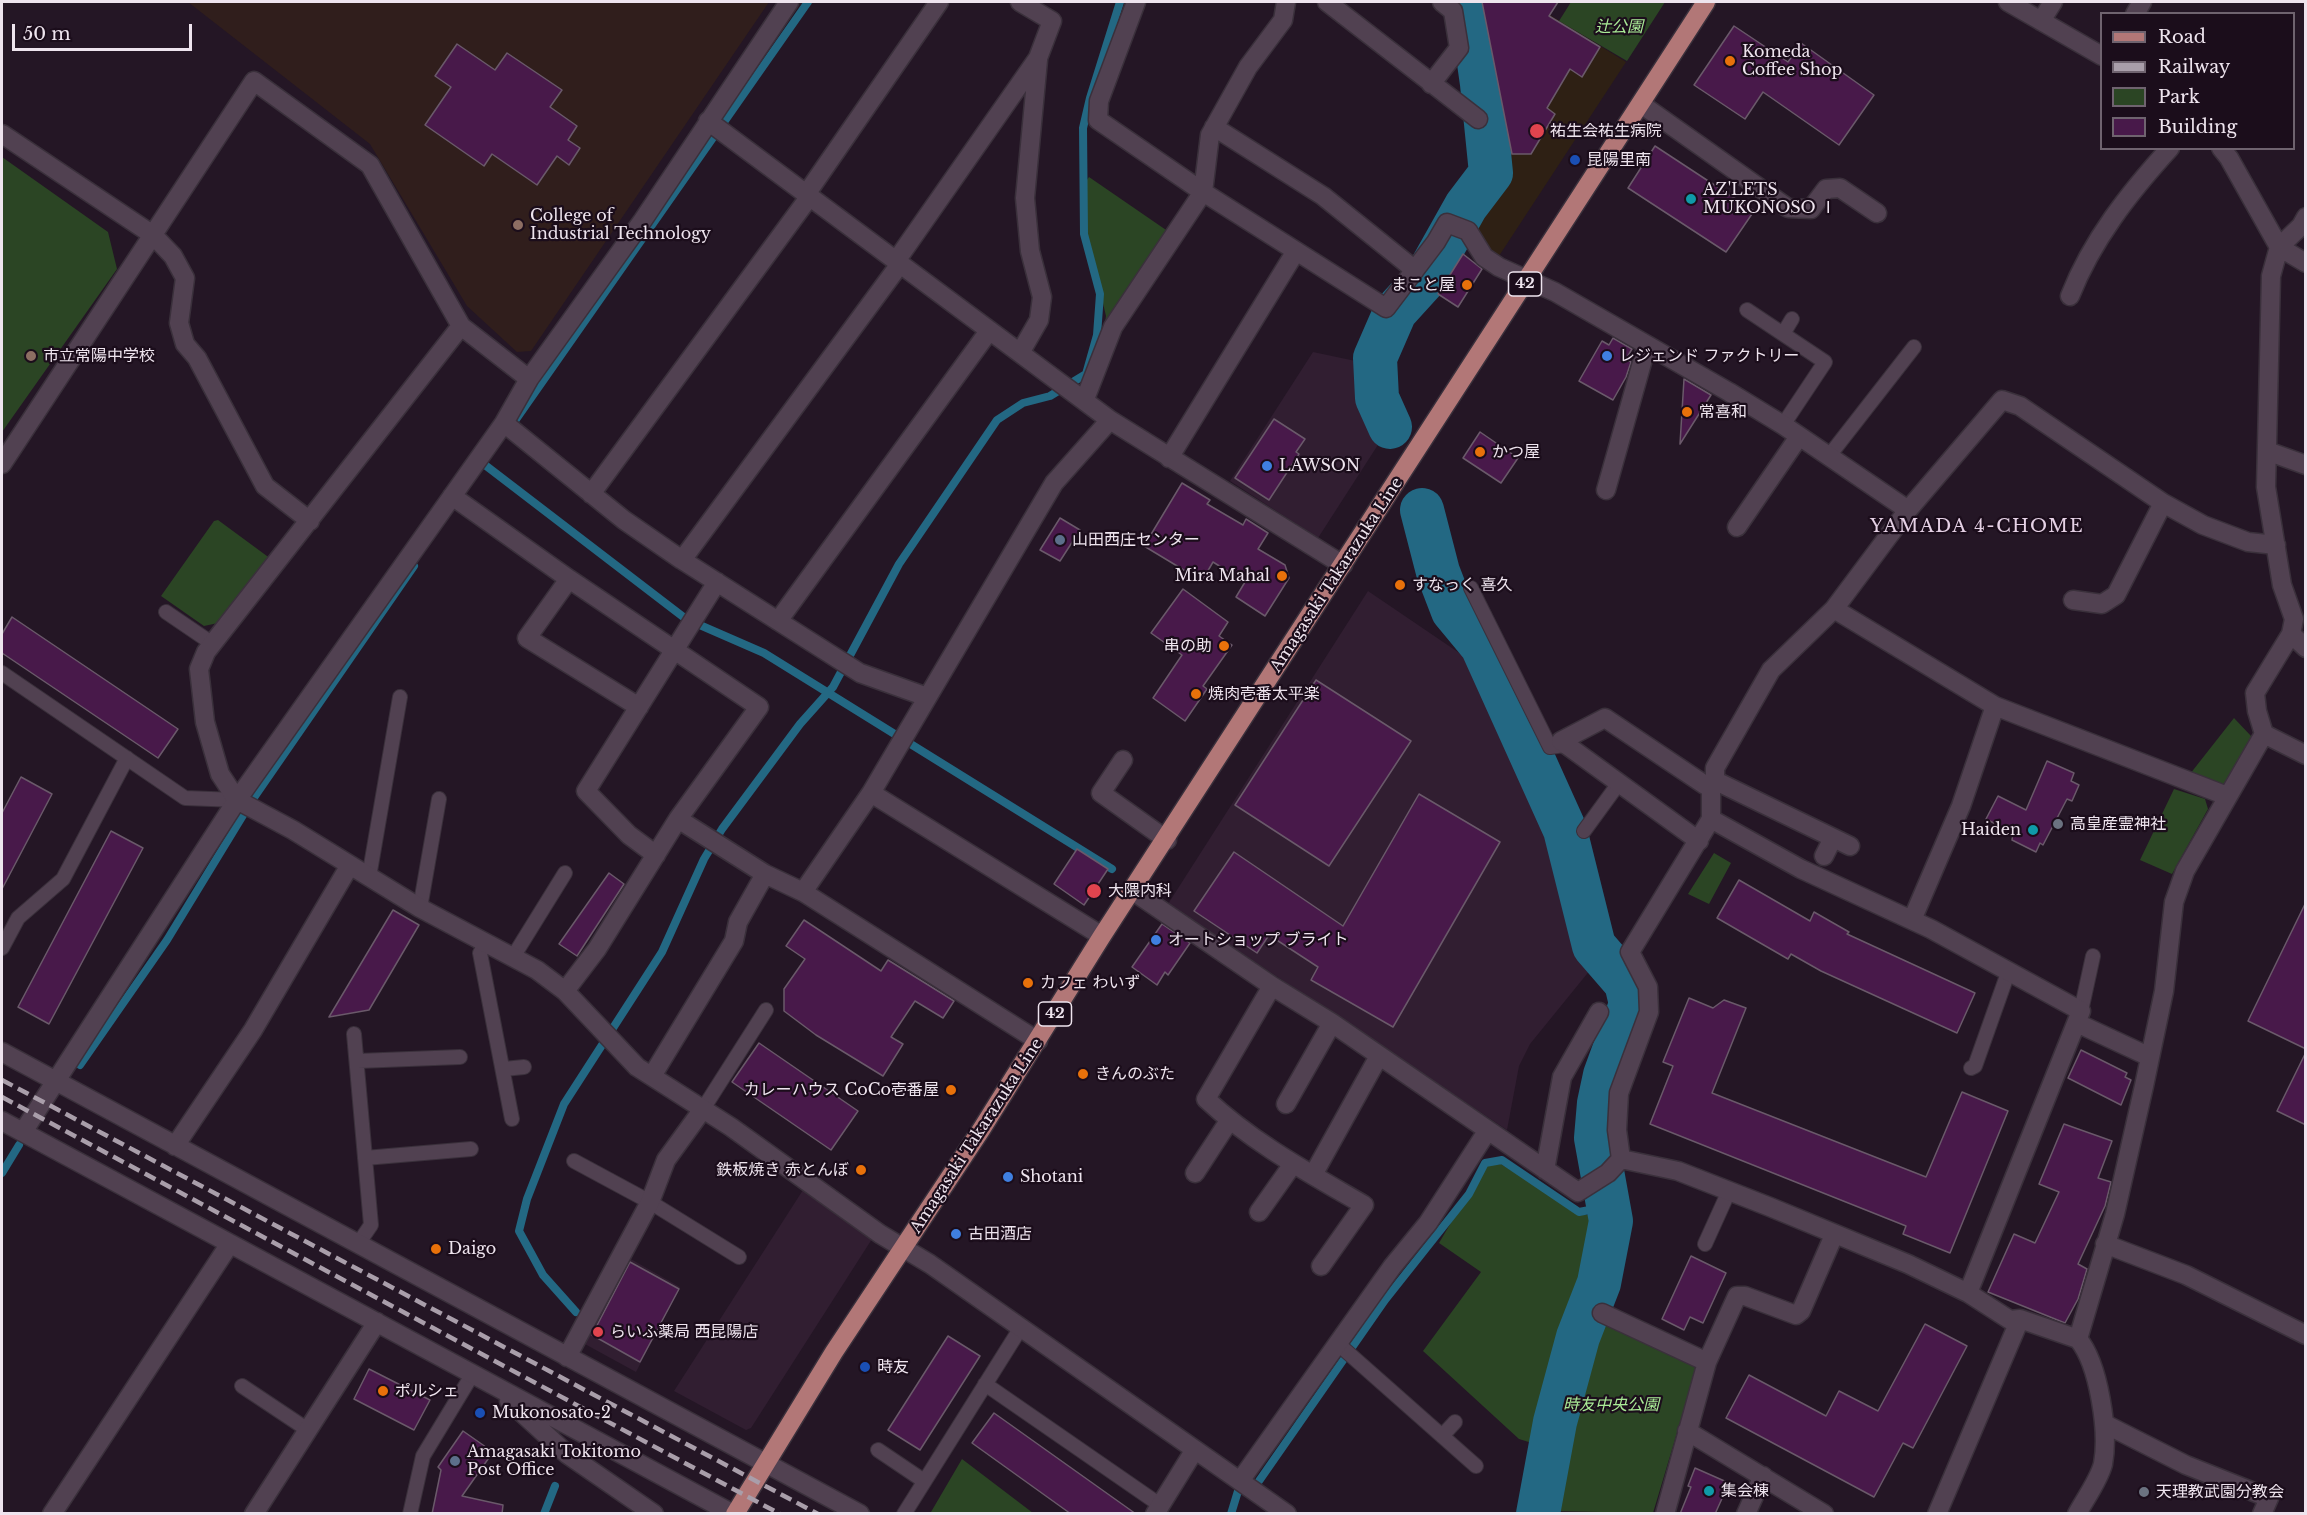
<!DOCTYPE html>
<html>
<head>
<meta charset="utf-8">
<style>
	body { margin:0 }
	#map { position:relative; width:2307px; height:1515px; overflow:hidden; background:#241625; font-family:"Libre Baskerville",serif }
	canvas { display:block }
	.frame { position:absolute; inset:0; border:3px solid #eee4ee; pointer-events:none }
	.legend { position:absolute; left:2100px; top:12px; width:195px; height:138px; box-sizing:border-box; background:#1b0d1b; border:2px solid #6f636f; margin:0; padding:8px 10px; list-style:none; font-size:18px; color:#eee4ee }
	.legend li { display:flex; align-items:center; gap:12px; height:30px }
	.legend b { width:30px; border:2px solid #6f636f }
	.scale { position:absolute; left:12px; top:24px; width:180px; height:27px; box-sizing:border-box; border:3px solid #eee4ee; border-top:0; padding-left:8px; font-size:18px; line-height:21px; white-space:nowrap; color:#eee4ee; -webkit-text-stroke:4px #1b0d1b; paint-order:stroke }
</style>
</head>
<body>
<div id="map">
<canvas width="2307" height="1515"></canvas>
<div class="frame"></div>
<ul class="legend">
<li><b style="height:8px;background:#b27777"></b>Road</li>
<li><b style="height:8px;background:#a99eaa"></b>Railway</li>
<li><b style="height:16px;background:#2b4524"></b>Park</li>
<li><b style="height:16px;background:#48194a"></b>Building</li>
</ul>
<div class="scale">50 m</div>
</div>
<script>
const ctx = document.querySelector('canvas').getContext('2d');
ctx.lineJoin = 'round';
function fill(path, color) { ctx.fillStyle = color; ctx.fill(path, 'evenodd'); }
function stroke(path, color, width, dash) { ctx.strokeStyle = color; ctx.lineWidth = width; ctx.lineCap = dash ? 'butt' : 'round'; ctx.setLineDash(dash || []); ctx.stroke(path); }
function label(font, color, halo, rows, align = 'center') {
  ctx.font = font + ' "Libre Baskerville","Noto Sans JP",serif'; ctx.lineWidth = 4.5; ctx.setLineDash([]); ctx.textBaseline = 'middle'; ctx.strokeStyle = halo; ctx.fillStyle = color; for (const [text, x, y, turn = 0] of rows) {
    ctx.save(); ctx.translate(x, y); ctx.rotate((+turn || 0) * Math.PI / 180); ctx.textAlign = isNaN(turn) ? turn : align; if (halo) ctx.strokeText(text, 0, 0); ctx.fillText(text, 0, 0); ctx.restore();
  }
}
fill(new Path2D(`
	M 1313,352 L 1365,363 L 1365,383 L 1369,401 L 1383,437 L 1318,538 L 1230,481 Z
	M 1368,591 L 1477,665 L 1567,856 L 1578,942 L 1595,964 L 1530,1044 L 1519,1066 L 1507,1130 L 1168,904 Z
	M 803,1190 L 872,1239 L 751,1428 L 746,1430 L 674,1391 Z
	M 629,1258 L 680,1287 L 636,1372 L 583,1343 Z`), '#311e31');
fill(new Path2D(`
	M 188,2 L 769,2 L 531,351 L 517,352 L 467,306 L 370,144 Z`), '#301e1c');
fill(new Path2D(`
	M 1473,2 L 1529,2 L 1626,62 L 1497,259 L 1463,224 L 1500,167 Z`), '#2e2014');
fill(new Path2D(`
	M 1571,2 L 1665,2 L 1627,61 L 1559,21 Z
	M 2,157 L 108,232 L 117,269 L 2,432 Z
	M 1089,177 L 1169,232 L 1104,329 L 1106,316 L 1086,232 L 1084,184 Z
	M 218,520 L 271,559 L 218,623 L 204,626 L 161,596 L 214,521 Z
	M 2234,718 L 2251,736 L 2252,744 L 2227,785 L 2223,786 L 2190,774 Z
	M 2174,789 L 2205,799 L 2208,809 L 2172,874 L 2140,860 Z
	M 1714,853 L 1731,863 L 1709,904 L 1688,894 Z
	M 1501,1164 L 1583,1215 L 1602,1214 L 1590,1278 L 1576,1312 L 1697,1366 L 1653,1513 L 1548,1511 L 1558,1451 L 1519,1439 L 1423,1351 L 1481,1272 L 1439,1243 L 1485,1165 Z
	M 962,1459 L 1033,1513 L 931,1512 Z`), '#2b4524');
stroke(new Path2D(`
	M 510,428 L 808,2
	M 485,465 L 686,619 L 764,653 L 1112,869
	M 80,1065 L 167,940 L 253,799 L 414,566
	M 2,1173 L 19,1145
	M 576,1312 L 543,1275 L 519,1231 L 527,1199 L 564,1104 L 662,952 L 704,859 L 722,829 L 800,724 L 833,687 L 899,564 L 997,420 L 1023,403 L 1050,396 L 1086,374 L 1097,335 L 1100,294 L 1084,234 L 1083,128 L 1090,98 L 1120,2
	M 1259,1481 L 1385,1300 L 1469,1194 L 1485,1163 L 1502,1160 L 1579,1212 L 1610,1206
	M 544,1514 L 555,1486
	M 1231,1514 L 1238,1491`), '#236883', 8);
stroke(new Path2D(`
	M 1390,427 L 1377,398 L 1375,358 L 1395,312 L 1425,279 L 1466,206 L 1491,173 L 1482,84 L 1472,13 L 1468,2
	M 1422,510 L 1438,572 L 1453,611 L 1482,646 L 1565,830 L 1594,946 L 1626,983 L 1631,1004 L 1605,1075 L 1599,1103 L 1596,1138 L 1611,1221 L 1599,1283 L 1578,1337 L 1555,1422 L 1538,1514`), '#236883', 44);
const building = new Path2D(`
	M 1482,2 L 1558,2 L 1549,16 L 1600,47 L 1582,77 L 1570,69 L 1547,108 L 1555,114 L 1531,154 L 1512,154 Z
	M 1734,26 L 1788,62 L 1801,43 L 1874,95 L 1839,145 L 1763,92 L 1745,119 L 1694,85 Z
	M 457,44 L 495,70 L 507,53 L 562,90 L 550,107 L 577,126 L 568,140 L 580,148 L 569,165 L 557,156 L 537,185 L 492,154 L 484,166 L 425,125 L 451,87 L 435,76 Z
	M 1655,146 L 1754,211 L 1726,252 L 1628,188 Z
	M 1463,254 L 1482,269 L 1458,307 L 1438,294 Z
	M 1613,338 L 1632,349 L 1626,359 L 1631,362 L 1626,377 L 1613,400 L 1579,381 L 1602,341 L 1609,345 Z
	M 1684,379 L 1711,395 L 1680,444 Z
	M 1274,419 L 1305,439 L 1296,452 L 1299,454 L 1269,500 L 1235,478 Z
	M 1480,432 L 1518,458 L 1501,483 L 1463,458 Z
	M 1182,483 L 1210,500 L 1207,504 L 1243,525 L 1246,519 L 1268,533 L 1258,549 L 1285,565 L 1289,578 L 1265,616 L 1236,597 L 1245,582 L 1213,562 L 1202,581 L 1144,546 Z
	M 1060,518 L 1080,530 L 1060,561 L 1040,550 Z
	M 1183,589 L 1228,622 L 1219,636 L 1232,645 L 1203,686 L 1207,689 L 1185,721 L 1153,698 L 1182,655 L 1151,633 Z
	M 12,617 L 178,729 L 158,758 L 2,653 L 2,634 Z
	M 1316,680 L 1411,741 L 1329,866 L 1235,805 Z
	M 2047,761 L 2074,773 L 2071,781 L 2079,785 L 2072,801 L 2067,799 L 2043,845 L 2040,843 L 2036,852 L 2012,840 L 2013,833 L 1986,819 L 1998,796 L 2026,810 Z
	M 21,777 L 52,794 L 2,889 L 2,813 Z
	M 1419,794 L 1500,842 L 1393,1027 L 1311,980 L 1318,967 L 1269,935 L 1257,953 L 1194,911 L 1234,852 L 1343,926 Z
	M 111,831 L 143,848 L 49,1024 L 18,1007 Z
	M 1077,849 L 1108,869 L 1084,905 L 1054,884 Z
	M 609,873 L 624,884 L 577,956 L 559,944 Z
	M 1739,880 L 1810,921 L 1814,912 L 1849,932 L 1847,934 L 1975,993 L 1957,1033 L 1821,971 L 1791,954 L 1788,959 L 1717,918 Z
	M 2306,902 L 2306,1049 L 2248,1021 Z
	M 393,910 L 419,925 L 369,1010 L 329,1017 Z
	M 804,920 L 881,971 L 888,960 L 954,1001 L 943,1018 L 915,1001 L 891,1037 L 903,1044 L 883,1076 L 816,1035 L 784,1011 L 784,989 L 805,959 L 786,946 Z
	M 1162,924 L 1190,943 L 1168,975 L 1165,972 L 1157,985 L 1132,967 Z
	M 1689,998 L 1713,1008 L 1724,1000 L 1746,1008 L 1712,1093 L 1926,1177 L 1962,1092 L 2008,1111 L 1950,1253 L 1903,1234 L 1906,1226 L 1650,1124 L 1673,1066 L 1663,1062 Z
	M 759,1043 L 858,1111 L 831,1150 L 732,1082 Z
	M 2081,1050 L 2127,1073 L 2125,1077 L 2131,1080 L 2121,1105 L 2068,1078 Z
	M 2306,1052 L 2306,1125 L 2277,1111 Z
	M 2064,1124 L 2112,1141 L 2098,1178 L 2111,1182 L 2105,1206 L 2078,1264 L 2087,1269 L 2078,1299 L 2065,1323 L 1988,1292 L 2014,1234 L 2035,1243 L 2059,1192 L 2039,1184 Z
	M 1691,1256 L 1726,1273 L 1703,1323 L 1690,1317 L 1684,1330 L 1662,1319 Z
	M 630,1262 L 679,1289 L 640,1362 L 592,1335 Z
	M 1925,1324 L 1967,1346 L 1913,1448 L 1903,1443 L 1874,1497 L 1726,1418 L 1749,1375 L 1826,1416 L 1839,1391 L 1878,1411 Z
	M 948,1336 L 980,1356 L 920,1450 L 888,1430 Z
	M 369,1369 L 430,1400 L 414,1430 L 354,1399 Z
	M 994,1413 L 1136,1514 L 1071,1514 L 972,1443 Z
	M 463,1431 L 493,1452 L 462,1496 L 503,1505 L 502,1514 L 432,1514 L 441,1470 L 438,1467 Z
	M 1695,1468 L 1729,1483 L 1715,1514 L 1680,1514 L 1691,1487 L 1688,1486 Z`);
fill(building, '#48194a');
stroke(building, '#6a596a', 1.5);
const lane = new Path2D(`
	M 1747,310 L 1825,362 L 1783,425
	M 1783,334 L 1792,319
	M 1829,456 L 1914,347
	M 1471,588 L 1550,747 L 1564,745
	M 166,612 L 213,644
	M 2,673 L 185,798 L 237,800
	M 1584,831 L 1619,783
	M 369,877 L 400,697
	M 420,908 L 439,799
	M 486,943 L 480,953 L 512,1119
	M 2,948 L 18,918 L 63,879 L 127,758
	M 513,957 L 565,873
	M 2081,1011 L 2093,956
	M 354,1034 L 371,1225 L 358,1244
	M 358,1061 L 460,1057
	M 1971,1068 L 1975,1066 L 2009,970
	M 504,1069 L 524,1067
	M 703,1109 L 766,1010
	M 365,1158 L 471,1149
	M 574,1161 L 650,1202 L 739,1257
	M 1705,1244 L 1729,1191
	M 1337,1343 L 1476,1466
	M 985,1384 L 1160,1505
	M 242,1386 L 308,1430
	M 1442,1436 L 1455,1422
	M 878,1450 L 924,1481
	M 410,1514 L 423,1456 L 472,1375
	M 904,1514 L 1020,1329`);
const street = new Path2D(`
	M 1136,2 L 1099,101 L 1098,120 L 1203,192 L 1386,308 L 1436,242 L 1447,223 L 1468,231 L 1484,257 L 1499,267 L 1555,292 L 1729,392 L 1783,425 L 1908,510
	M 1327,2 L 1478,119
	M 2008,2 L 2102,56
	M 2135,14 L 2142,2
	M 2041,21 L 2053,2
	M 1431,84 L 1459,48 L 1453,11 L 1442,2
	M 1641,104 L 1788,208 L 1811,209 L 1826,189 L 1840,188 L 1877,213
	M 708,121 L 1110,420 L 1343,565
	M 1214,127 L 1323,196 L 1415,270
	M 2,134 L 153,235 L 173,256 L 185,278 L 179,323 L 185,344 L 197,358 L 265,486 L 310,521
	M 2221,148 L 2229,158 L 2279,247 L 2306,263
	M 807,193 L 939,2
	M 2306,217 L 2301,226 L 2279,247 L 2271,276 L 2266,487 L 2282,585 L 2294,619 L 2291,634 L 2255,693 L 2257,711 L 2264,734 L 2306,755
	M 896,261 L 1038,58 L 1052,21 L 1020,2
	M 2070,296 C 2092,240 2129,193 2170,148
	M 461,326 L 206,652 L 199,669 L 205,722 L 220,774 L 237,800 L 293,830 L 420,908 L 537,970 L 565,991 L 637,1067 L 731,1127 L 880,1234 L 930,1264 L 1287,1514
	M 1020,353 L 1039,320 L 1042,297 L 1030,251 L 1025,198 L 1038,60
	M 1085,399 L 1113,327 L 1203,192 L 1210,135 L 1248,67 L 1283,20 L 1286,2
	M 504,423 L 624,520 L 682,560 L 860,673 L 927,697
	M 2267,451 L 2306,465
	M 1169,458 L 1296,251
	M 2,464 L 254,81 L 370,165 L 461,326 L 529,379
	M 1606,490 L 1647,345
	M 591,494 L 810,196
	M 452,496 L 569,579 L 759,707 L 678,819 L 597,949 L 565,991
	M 1737,527 L 1798,438
	M 682,560 L 900,264
	M 569,579 L 527,638 L 639,707
	M 2073,600 L 2102,604 L 2116,595 L 2163,503
	M 1834,609 L 1995,706 L 2227,796
	M 778,621 L 989,331
	M 2291,634 L 2306,648
	M 1123,760 L 1101,793 L 1167,840
	M 871,793 L 1102,936
	M 678,819 L 765,874 L 803,892 L 1038,1041
	M 1711,819 L 1801,869 L 1931,929 L 2081,1011 L 1968,1293
	M 1699,841 L 1561,741 L 1605,718 L 1705,785 L 1720,783 L 1850,846
	M 656,855 L 629,835 L 586,791 L 717,582
	M 1824,856 L 1833,838
	M 1133,891 L 1272,986 L 1332,1023 L 1578,1192 L 1608,1173 L 1621,1159 L 1617,1130 L 1619,1093 L 1649,1012 L 1648,987 L 1630,952 L 1711,819 L 1711,783 L 1715,778 L 1715,768 L 1771,670 L 1834,609 L 1908,510 L 2002,400 L 2020,406 L 2163,503 L 2203,525 L 2248,542 L 2276,545
	M 803,892 L 871,793 L 1054,483 L 1110,420
	M 1912,920 L 1961,806 L 1995,706
	M 1272,986 L 1206,1099 C 1253,1143 1309,1173 1364,1205 L 1321,1266
	M 2077,1023 L 2150,1057
	M 2,1052 L 860,1514
	M 652,1076 L 734,941 L 738,922 L 765,874
	M 1286,1104 L 1332,1023
	M 2,1121 L 733,1514
	M 23,1132 L 237,800 L 504,423 L 529,379 L 643,220 L 789,2
	M 175,1146 L 253,1030 L 350,865
	M 1621,1159 L 1678,1171 L 1770,1207 L 1908,1264 L 1968,1293 L 2010,1320 L 2020,1319 L 1937,1514
	M 1545,1170 L 1562,1077 L 1599,1012
	M 1195,1173 L 1229,1121
	M 1313,1175 L 1379,1056
	M 1259,1212 L 1293,1164
	M 2105,1244 L 2186,1275 L 2306,1335
	M 1602,1313 L 1707,1362
	M 2020,1319 L 2078,1339 L 2115,1214 L 2144,1086 L 2164,991 L 2174,902 L 2185,871 L 2264,734
	M 567,1357 L 650,1202 L 666,1160 L 703,1109
	M 509,1401 L 567,1454 L 654,1514
	M 2105,1424 L 2186,1465 L 2269,1498 L 2262,1514
	M 1687,1431 L 1824,1514
	M 1240,1481 L 1392,1267 L 1428,1223 L 1488,1130
	M 52,1514 L 229,1245
	M 254,1514 L 377,1322
	M 1155,1514 L 1194,1451
	M 1665,1514 L 1707,1362 L 1737,1296 L 1745,1296 L 1796,1315 L 1801,1311 L 1834,1235
	M 1746,1514 L 1763,1476
	M 2077,1514 C 2085,1499 2099,1480 2103,1464 C 2109,1432 2099,1364 2078,1339`);
const primary = new Path2D(`
	M 735,1514 L 834,1352 L 981,1130 L 1102,936 L 1706,2`);
stroke(lane, '#3a303b', 16);
stroke(street, '#3a303b', 21);
stroke(primary, '#3a303b', 21);
stroke(lane, '#514151', 14);
stroke(street, '#514151', 18);
stroke(primary, '#b27777', 18);
stroke(new Path2D(`
	M 2,1080 L 818,1514
	M 2,1097 L 780,1514`), '#a99eaa', 4.5, [12, 6]);
for (const [x, y, r, color] of [
	[1730,61,6,"#e8710a"],
	[1537,131,8,"#e0444e"],
	[1575,160,6,"#1a4fb4"],
	[1691,199,6,"#0f9aa8"],
	[518,225,6,"#8d6e63"],
	[1467,285,6,"#e8710a"],
	[31,356,6,"#8d6e63"],
	[1607,356,6,"#3f7fe0"],
	[1687,412,6,"#e8710a"],
	[1480,452,6,"#e8710a"],
	[1267,466,6,"#3f7fe0"],
	[1060,540,6,"#5c6f8a"],
	[1282,576,6,"#e8710a"],
	[1400,585,6,"#e8710a"],
	[1224,646,6,"#e8710a"],
	[1196,694,6,"#e8710a"],
	[2058,824,6,"#6b7280"],
	[2033,830,6,"#0f9aa8"],
	[1094,891,8,"#e0444e"],
	[1156,940,6,"#3f7fe0"],
	[1028,983,6,"#e8710a"],
	[1083,1074,6,"#e8710a"],
	[951,1090,6,"#e8710a"],
	[861,1170,6,"#e8710a"],
	[1008,1177,6,"#3f7fe0"],
	[956,1234,6,"#3f7fe0"],
	[436,1249,6,"#e8710a"],
	[598,1332,6,"#e0444e"],
	[865,1367,6,"#1a4fb4"],
	[383,1391,6,"#e8710a"],
	[480,1413,6,"#1a4fb4"],
	[455,1461,6,"#5c6f8a"],
	[1709,1491,6,"#0f9aa8"],
	[2144,1492,6,"#6b7280"]
]) { const dot = new Path2D(); dot.arc(x, y, r, 0, 2 * Math.PI); ctx.fillStyle = color; ctx.fill(dot); stroke(dot, '#1b0d1b', 2); }
for (const [x, y, w] of [
	[1525,284,33],
	[1055,1014,33]
]) { const box = new Path2D(); box.roundRect(x - w / 2, y - 12, w, 24, 4.5); ctx.fillStyle = '#1b0d1b'; ctx.fill(box); stroke(box, '#eee4ee', 1.5); }
label('bold 15px', '#eee4ee', null, [
	["42",1525,284],
	["42",1055,1014]
]);
label('italic 16px', '#a9ea96', '#1b0d1b', [
	["辻公園",1619,27],
	["時友中央公園",1611,1405]
]);
label('16px', '#eee4ee', '#1b0d1b', [
	["Komeda",1742,52],
	["Coffee Shop",1742,70],
	["祐生会祐生病院",1550,131],
	["昆陽里南",1587,160],
	["AZ'LETS",1703,190],
	["MUKONOSO Ⅰ",1703,208],
	["College of",530,216],
	["Industrial Technology",530,234],
	["まこと屋",1455,285,"right"],
	["市立常陽中学校",43,356],
	["レジェンド ファクトリー",1619,356],
	["常喜和",1699,412],
	["かつ屋",1492,452],
	["LAWSON",1279,466],
	["山田西庄センター",1072,540],
	["Mira Mahal",1270,576,"right"],
	["すなっく 喜久",1412,585],
	["串の助",1212,646,"right"],
	["焼肉壱番太平楽",1208,694],
	["高皇産霊神社",2070,824],
	["Haiden",2021,830,"right"],
	["大隈内科",1108,891],
	["オートショップ ブライト",1168,940],
	["カフェ わいず",1040,983],
	["きんのぶた",1095,1074],
	["カレーハウス CoCo壱番屋",939,1090,"right"],
	["鉄板焼き 赤とんぼ",849,1170,"right"],
	["Shotani",1020,1177],
	["古田酒店",968,1234],
	["Daigo",448,1249],
	["らいふ薬局 西昆陽店",610,1332],
	["時友",877,1367],
	["ポルシェ",395,1391],
	["Mukonosato-2",492,1413],
	["Amagasaki Tokitomo",467,1452],
	["Post Office",467,1470],
	["集会棟",1721,1491],
	["天理教武園分教会",2156,1492]
], 'left');
label('16px', '#eee4ee', '#1b0d1b', [
	["Amagasaki Takarazuka Line",1337,575,-57],
	["Amagasaki Takarazuka Line",977,1136,-57]
]);
ctx.letterSpacing = '1.5px';
label('18px', '#e5d1e5', '#1b0d1b', [
	["YAMADA 4-CHOME",1977,527]
]);
ctx.letterSpacing = '0px';
</script>
</body>
</html>
